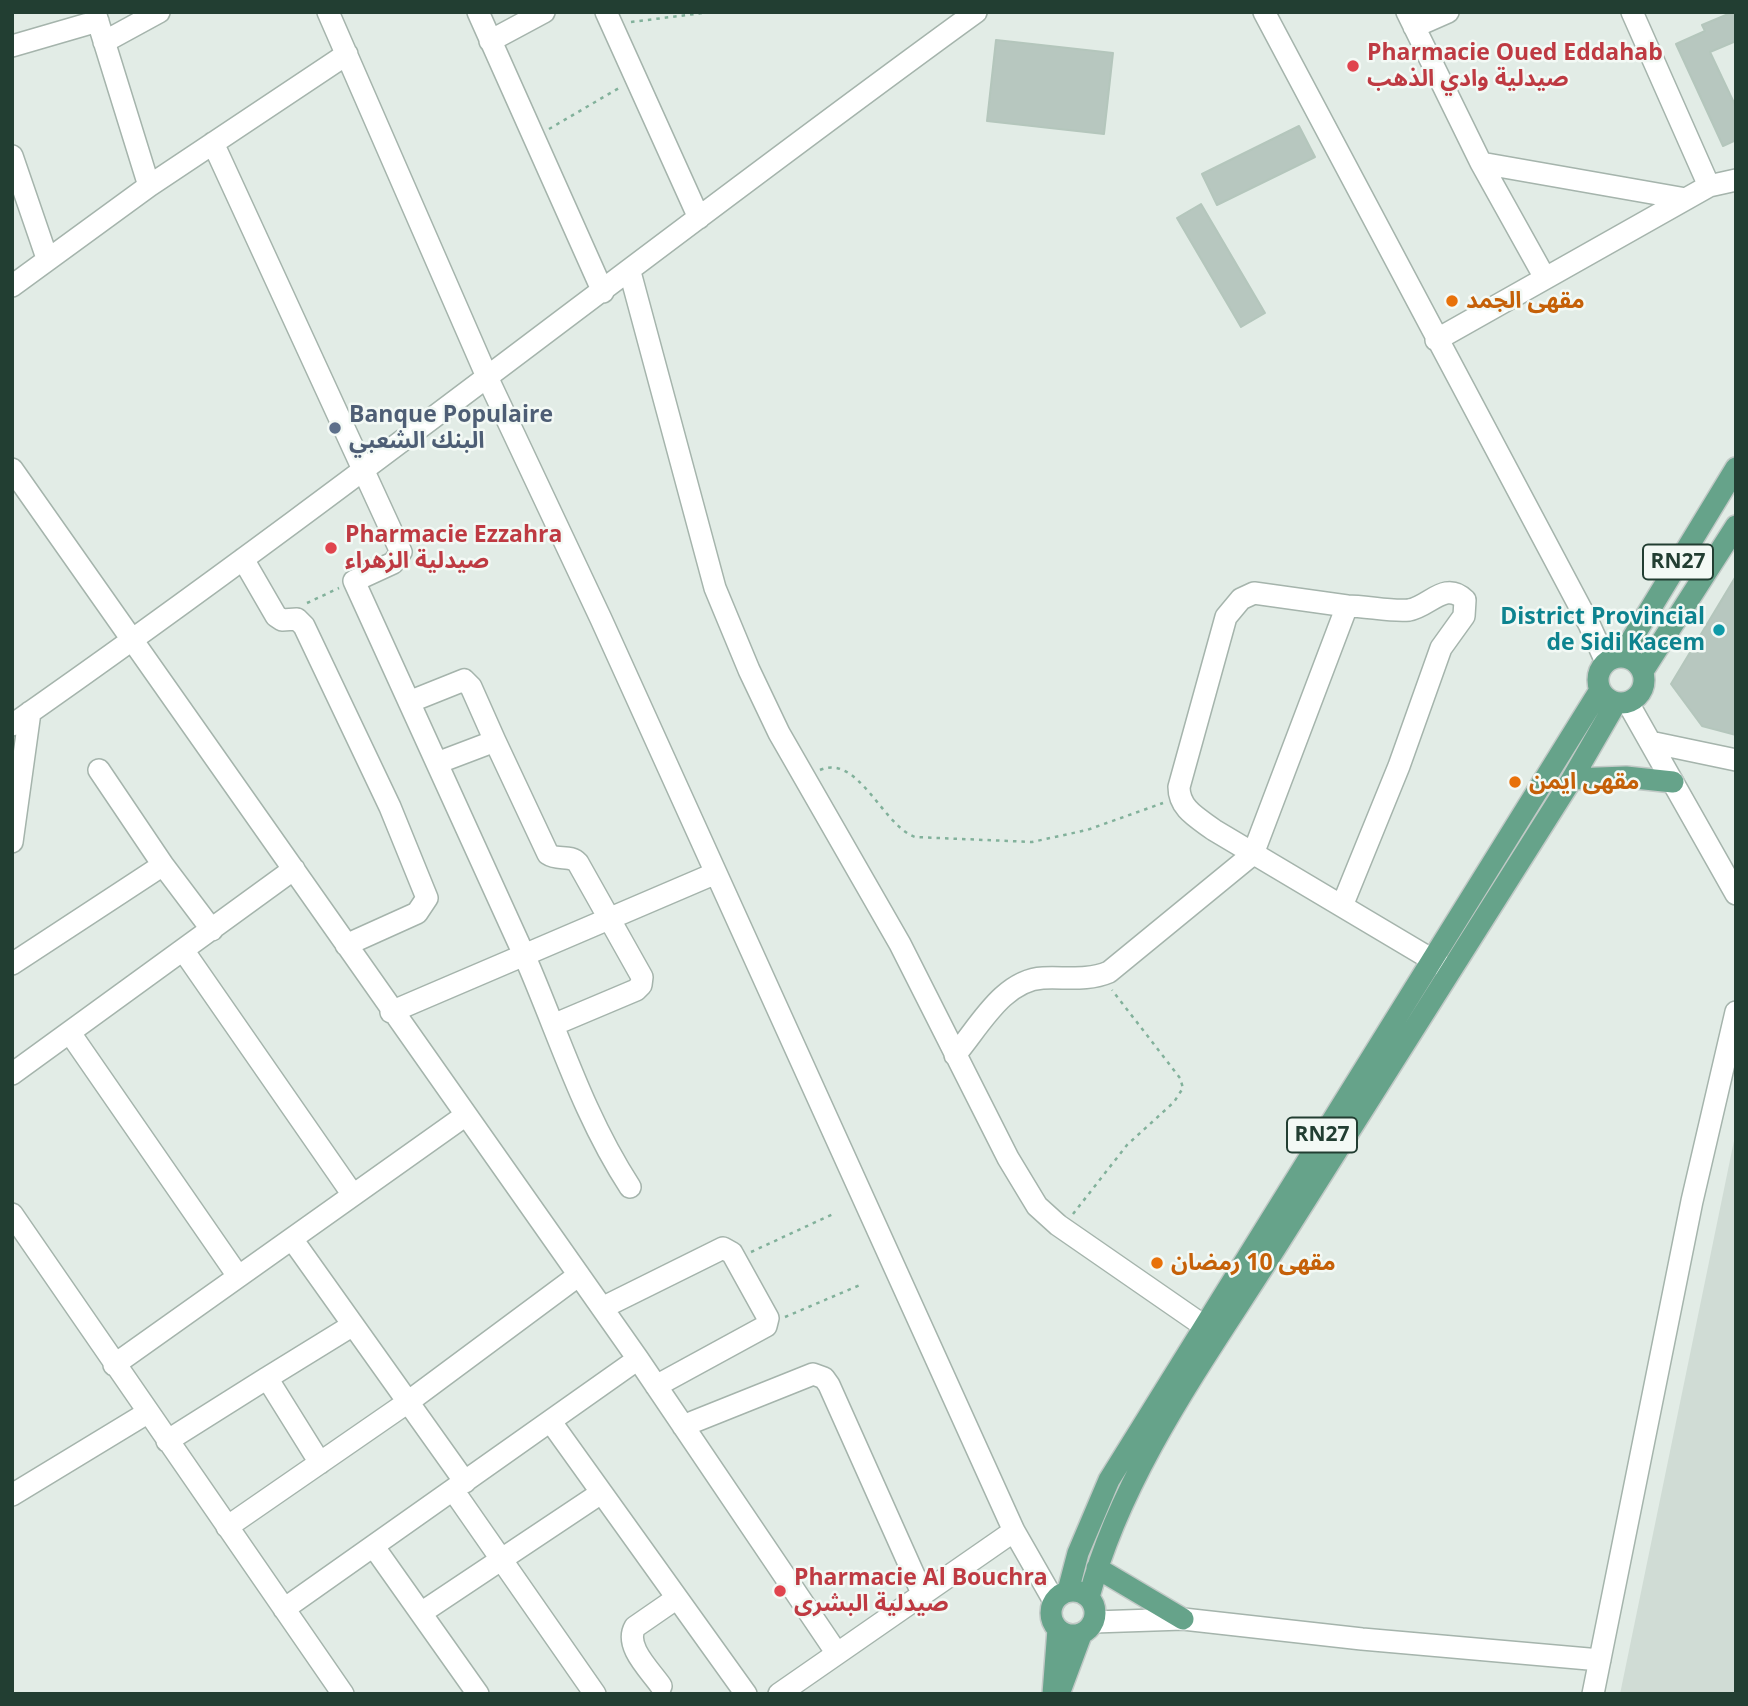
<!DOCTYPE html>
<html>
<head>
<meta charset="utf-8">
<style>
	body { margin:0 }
	#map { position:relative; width:1748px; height:1706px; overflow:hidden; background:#e2ece6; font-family:"Open Sans",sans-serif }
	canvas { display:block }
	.frame { position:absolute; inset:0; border:14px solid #223e32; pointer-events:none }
</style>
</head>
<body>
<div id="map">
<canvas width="1748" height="1706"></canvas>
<div class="frame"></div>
</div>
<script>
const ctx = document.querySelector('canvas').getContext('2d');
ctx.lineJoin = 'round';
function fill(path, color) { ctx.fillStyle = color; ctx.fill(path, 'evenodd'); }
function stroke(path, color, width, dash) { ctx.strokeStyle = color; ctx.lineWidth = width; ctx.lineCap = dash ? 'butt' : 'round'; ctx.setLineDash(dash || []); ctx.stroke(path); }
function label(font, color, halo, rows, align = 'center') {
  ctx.font = font + ' "Open Sans","Noto Sans Arabic",sans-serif'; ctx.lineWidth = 5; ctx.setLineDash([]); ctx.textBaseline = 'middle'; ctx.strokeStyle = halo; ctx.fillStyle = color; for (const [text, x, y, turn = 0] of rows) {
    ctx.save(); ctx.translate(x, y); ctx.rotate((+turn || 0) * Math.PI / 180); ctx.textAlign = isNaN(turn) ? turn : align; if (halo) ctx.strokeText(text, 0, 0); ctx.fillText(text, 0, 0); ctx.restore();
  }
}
fill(new Path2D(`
	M 1736,1131 L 1736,1694 L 1620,1694 Z`), '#d0dcd5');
const building = new Path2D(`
	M 1733,12 L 1736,12 L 1736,41 L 1710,52 L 1736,107 L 1736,140 L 1723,146 L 1676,44 L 1705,31 L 1702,25 Z
	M 996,40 L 1113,53 L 1104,134 L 987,121 Z
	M 1299,126 L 1315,157 L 1217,205 L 1202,174 Z
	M 1201,204 L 1265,313 L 1241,327 L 1177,218 Z
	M 1736,576 L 1736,735 L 1702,726 L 1671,684 Z`);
fill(building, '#b7c7bf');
stroke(building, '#b4c6bc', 2);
const minor = new Path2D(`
	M 95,12 L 149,186
	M 328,12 L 488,379 L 601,619 L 1014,1531 L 1054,1601
	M 478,12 L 603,292
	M 606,12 L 699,218
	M 1264,12 L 1589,624 L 1606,662
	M 1407,12 L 1481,163 L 1545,278
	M 1632,12 L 1709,186
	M 1414,27 L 1448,12
	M 490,41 L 544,12
	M 104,42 L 159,12
	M 12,46 L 98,21
	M 213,143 L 401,552 L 393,563 L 354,581 C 411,706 469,831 525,957 C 559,1035 583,1115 630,1187
	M 12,156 L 47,258
	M 1481,163 L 1686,199
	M 630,272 L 715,588 L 749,670 L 779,733 L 900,944 L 1008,1158 L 1037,1206 L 1058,1225 L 1204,1326 L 1220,1332
	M 12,286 L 149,186 L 347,54
	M 1436,340 L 1709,186 L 1736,180
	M 12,469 L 638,1359 L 836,1652
	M 243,559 L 276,616 L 282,620 L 297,619 L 304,626 L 390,807 L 427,898 L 417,913 L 346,945
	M 1347,606 L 1254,593 L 1241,599 L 1226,617 L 1179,787 C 1179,809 1198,818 1214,830 L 1446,968
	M 409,702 L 464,680 L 471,687 L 495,741
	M 1628,703 L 1736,894
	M 12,725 C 340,496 652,247 976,12
	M 1650,742 L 1736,760
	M 437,763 L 495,741 L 548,854 C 558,861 570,854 578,863 L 642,977 L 641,985 L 636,990 L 553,1025
	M 99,770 L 163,865
	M 12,842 L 30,712
	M 183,950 L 353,1195
	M 12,964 L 163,865 L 212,930
	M 391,1012 L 716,873
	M 70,1033 L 238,1276
	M 955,1055 C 979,1027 1003,980 1043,978 C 1066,977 1088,981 1109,972 L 1253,854 L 1347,606 C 1366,606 1392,612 1409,610 C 1429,607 1445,580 1465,600 L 1464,616 L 1441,648 L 1399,766 L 1342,906
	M 12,1074 L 294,869
	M 12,1214 L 343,1694
	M 292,1239 L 465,1482
	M 602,1308 L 723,1248 L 732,1253 L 768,1318 L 766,1326 L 656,1386
	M 114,1365 L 466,1115
	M 267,1378 L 353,1325
	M 551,1422 L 746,1694
	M 683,1426 L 813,1374 L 824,1378 L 829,1385 L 922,1593
	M 167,1441 L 267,1378 L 320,1463
	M 453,1490 L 595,1694
	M 12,1495 L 147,1413
	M 227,1527 L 408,1402 L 579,1275
	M 374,1547 L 478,1694
	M 284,1609 L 638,1359
	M 421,1613 L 601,1493
	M 1094,1622 L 1183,1619 L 1362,1639 L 1600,1660
	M 661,1686 C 650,1670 624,1646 635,1627 L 677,1598
	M 779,1694 L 1014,1531
	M 1593,1694 L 1692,1201 L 1736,1012`);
const major = new Path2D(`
	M1598 680a23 23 0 1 1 46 0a23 23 0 1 1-46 0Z
	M 1621,657 L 1736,468
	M 1643,671 L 1736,526
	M 1572,779 L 1626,777 L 1673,782
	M 1097,1568 L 1183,1619
	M1051 1613a22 22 0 1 1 44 0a22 22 0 1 1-44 0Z
	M 1068,1591 L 1078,1553 L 1109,1480 L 1600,690
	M 1089,1597 C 1123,1469 1208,1355 1278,1244 C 1376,1089 1474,934 1572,779 L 1616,703
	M 1053,1694 L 1058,1629
	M 1059,1694 L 1081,1635`);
stroke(minor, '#a5b4ac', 24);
stroke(major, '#c1c9c6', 24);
stroke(new Path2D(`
	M 631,22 L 711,12
	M 549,129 L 619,88
	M 307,603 L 339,588
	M 820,770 C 858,753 883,826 915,837 L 1032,842 L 1087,830 L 1163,803
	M 1073,1214 L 1127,1145 L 1174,1102 L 1183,1088 L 1180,1078 L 1112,990
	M 751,1252 L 833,1214
	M 785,1317 L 860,1285`), '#82b19b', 2.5, [3.5, 5]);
stroke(minor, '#fff', 21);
stroke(major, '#66a38a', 21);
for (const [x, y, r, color] of [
	[1353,66,7,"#e0444e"],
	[1452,301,7,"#e8710a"],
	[335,428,7,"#5c6f8a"],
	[331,548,7,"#e0444e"],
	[1719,630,7,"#0f9aa8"],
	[1515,782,7,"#e8710a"],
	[1157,1263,7,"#e8710a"],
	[780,1591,7,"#e0444e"]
]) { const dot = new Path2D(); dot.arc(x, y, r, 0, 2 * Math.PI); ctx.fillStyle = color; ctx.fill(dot); stroke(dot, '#f3f9f5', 2.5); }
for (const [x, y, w] of [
	[1678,562,70],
	[1322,1135,70]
]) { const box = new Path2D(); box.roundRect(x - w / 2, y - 17.5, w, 35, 5); ctx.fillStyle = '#f3f9f5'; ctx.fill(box); stroke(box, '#223e32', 2); }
label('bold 21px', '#223e32', null, [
	["RN27",1678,562],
	["RN27",1322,1135]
]);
label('bold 23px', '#be3a42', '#f3f9f5', [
	["Pharmacie Oued Eddahab",1367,53],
	["صيدلية وادي الذهب",1367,79],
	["Pharmacie Ezzahra",345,535],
	["صيدلية الزهراء",345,561],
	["Pharmacie Al Bouchra",794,1578],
	["صيدلية البشرى",794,1604]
], 'left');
label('bold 23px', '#c56008', '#f3f9f5', [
	["مقهى الجمد",1466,301],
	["مقهى ايمن",1529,782],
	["مقهى 10 رمضان",1171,1263]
], 'left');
label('bold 23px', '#4e5e75', '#f3f9f5', [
	["Banque Populaire",349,415],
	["البنك الشعبي",349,441]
], 'left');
label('bold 23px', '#0d838f', '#f3f9f5', [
	["District Provincial",1705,617],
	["de Sidi Kacem",1705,643]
], 'right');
</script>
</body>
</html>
